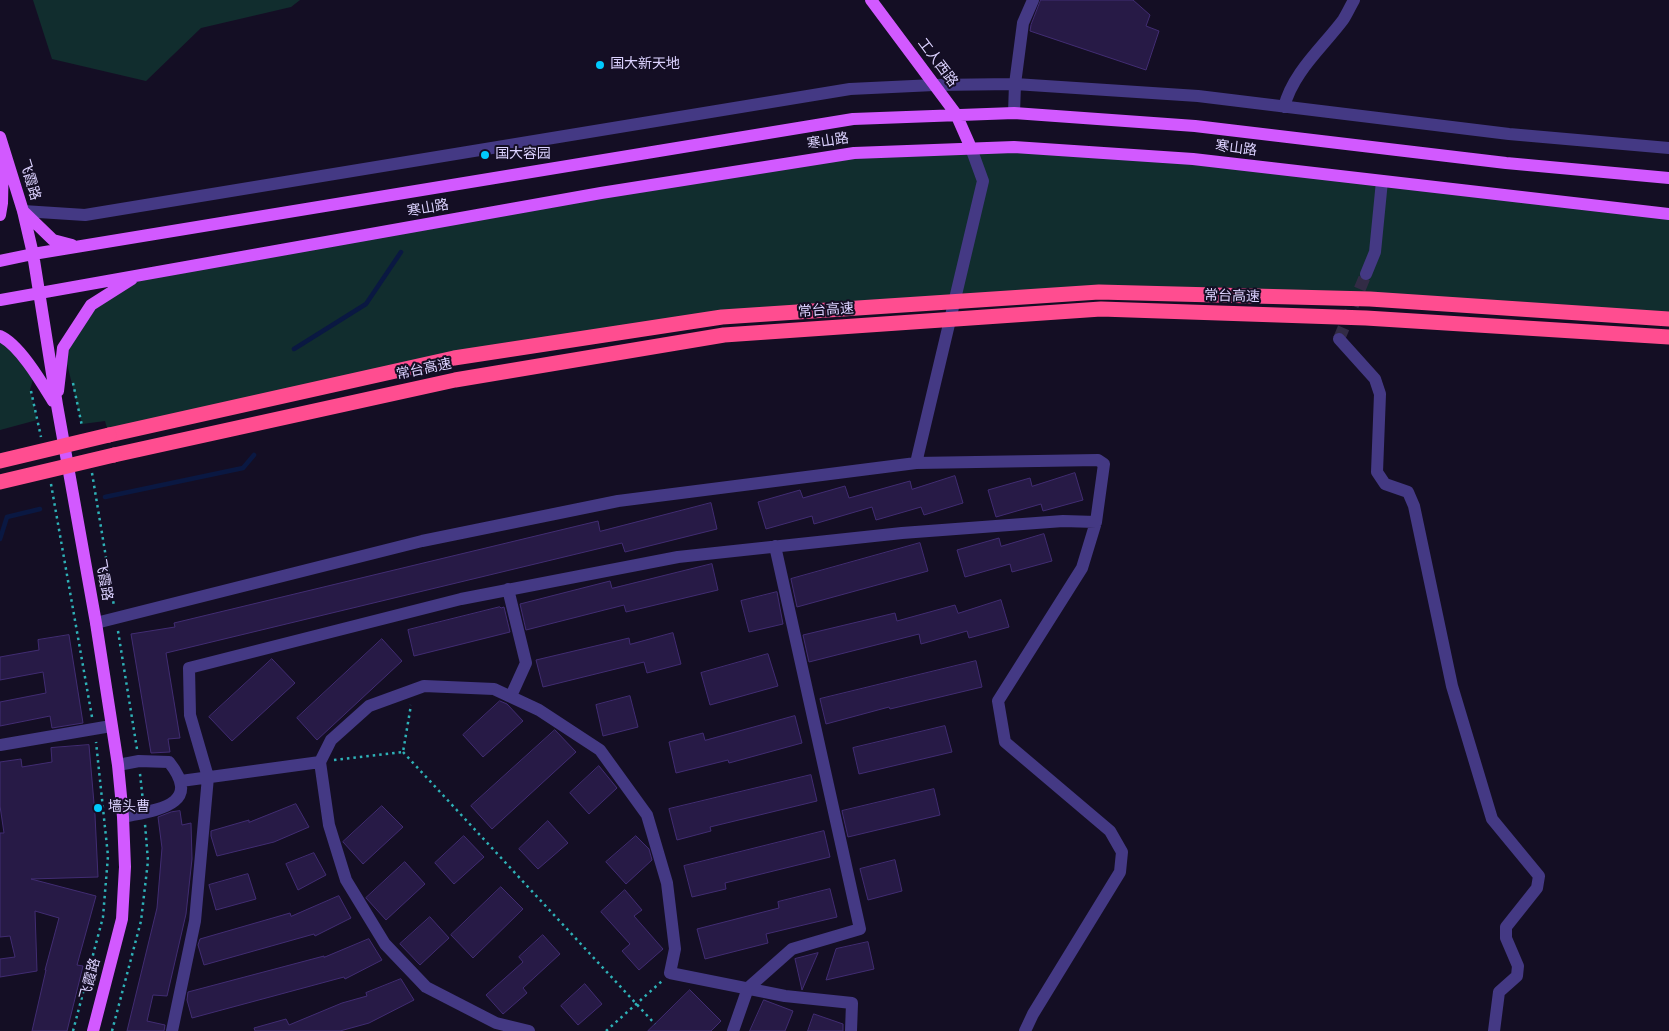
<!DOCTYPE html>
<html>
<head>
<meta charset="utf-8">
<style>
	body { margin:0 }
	canvas { display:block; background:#140e24 }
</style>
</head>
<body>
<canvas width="1669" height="1031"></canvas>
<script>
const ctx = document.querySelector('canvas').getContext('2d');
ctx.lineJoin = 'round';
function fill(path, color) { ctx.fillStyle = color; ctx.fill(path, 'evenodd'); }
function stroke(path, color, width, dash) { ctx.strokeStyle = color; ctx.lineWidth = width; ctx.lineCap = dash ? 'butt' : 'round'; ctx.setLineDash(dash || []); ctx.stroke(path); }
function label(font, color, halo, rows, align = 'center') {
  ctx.font = font + ' "Nunito Sans","Noto Sans SC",sans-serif'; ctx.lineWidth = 4; ctx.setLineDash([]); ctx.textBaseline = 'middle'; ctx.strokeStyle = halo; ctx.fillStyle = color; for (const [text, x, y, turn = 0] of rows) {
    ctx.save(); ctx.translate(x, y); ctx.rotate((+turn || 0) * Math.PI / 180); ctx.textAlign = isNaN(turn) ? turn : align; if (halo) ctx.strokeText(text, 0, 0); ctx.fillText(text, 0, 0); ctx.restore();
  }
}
fill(new Path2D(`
	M 33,0 L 300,0 L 291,7 L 201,28 L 146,81 L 52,59 Z
	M 971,148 L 1193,159 L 1669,214 L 1669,319 L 1099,292 L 722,317 L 454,358 L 109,435 L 105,421 L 82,424 L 63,348 L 91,305 L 139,275 L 854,153 Z
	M 0,336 L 35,372 L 30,390 L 37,420 L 0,430 Z`), '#112d2e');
stroke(new Path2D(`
	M 294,349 L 366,304 L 401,252
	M 105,497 L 243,468 L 254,455
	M 0,539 L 7,517 L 40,509`), '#0a1842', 4.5);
const building = new Path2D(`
	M 1041,0 L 1133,0 L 1150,15 L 1146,26 L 1159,31 L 1146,70 L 1030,31 L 1031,25 Z
	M 1075,473 L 1083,500 L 1043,511 L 1041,504 L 996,517 L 988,490 L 1030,478 L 1032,486 Z
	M 955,476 L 963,503 L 924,515 L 921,507 L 876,520 L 872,507 L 814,524 L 812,516 L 766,529 L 758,502 L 800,490 L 803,498 L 845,486 L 849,498 L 910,481 L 912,489 Z
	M 711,503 L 717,529 L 625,552 L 622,543 L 166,653 L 180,738 L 168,739 L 170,752 L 151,753 L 131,634 L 175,627 L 174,623 L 598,521 L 600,531 Z
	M 1044,534 L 1052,561 L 1012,572 L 1010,564 L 965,577 L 957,550 L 999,538 L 1001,546 Z
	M 920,543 L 928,571 L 797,607 L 791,579 Z
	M 712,564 L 718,590 L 626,612 L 624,605 L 526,630 L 520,604 L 610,581 L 612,588 Z
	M 777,592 L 783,624 L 749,632 L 741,601 Z
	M 1001,600 L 1009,627 L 969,638 L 967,631 L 921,644 L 919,634 L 809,662 L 803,635 L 895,613 L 897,621 L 955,605 L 958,613 Z
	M 500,607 L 501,608 L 504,607 L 510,632 L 414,656 L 408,630 Z
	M 673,633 L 681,664 L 647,673 L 644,662 L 543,687 L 536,660 L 629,638 L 630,644 Z
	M 69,635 L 83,723 L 52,728 L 50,716 L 0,726 L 0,702 L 46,693 L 43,672 L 0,680 L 0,657 L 39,650 L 38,640 Z
	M 382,639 L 402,661 L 317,740 L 297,718 Z
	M 768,654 L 778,686 L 710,705 L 701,673 Z
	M 272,659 L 295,683 L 232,741 L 209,717 Z
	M 976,661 L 982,687 L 890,709 L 889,707 L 826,724 L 820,699 Z
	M 630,696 L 638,727 L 603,736 L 596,705 Z
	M 500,701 L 507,704 L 523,721 L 483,757 L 463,735 Z
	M 795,716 L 802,743 L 729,763 L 728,760 L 676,773 L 669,742 L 703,733 L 705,740 Z
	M 945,726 L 952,752 L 859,774 L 853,748 Z
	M 555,730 L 576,752 L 492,829 L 471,806 Z
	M 89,745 L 95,815 L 98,877 L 31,879 L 96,896 L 77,965 L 83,966 L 67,1031 L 32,1031 L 46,970 L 45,970 L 59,918 L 35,911 L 37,971 L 0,977 L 0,959 L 15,957 L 10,936 L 0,937 L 0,833 L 4,833 L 0,806 L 0,762 L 21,759 L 22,767 L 52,762 L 51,748 Z
	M 599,766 L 617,788 L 589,814 L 570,793 Z
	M 811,775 L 817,801 L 710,827 L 711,831 L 677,840 L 669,809 Z
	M 934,789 L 940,815 L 848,837 L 842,811 Z
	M 296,804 L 309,827 L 274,842 L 217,856 L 211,836 L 211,831 L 249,820 L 249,822 Z
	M 382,806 L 403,827 L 363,864 L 343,842 Z
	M 180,811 L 182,825 L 191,823 L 192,859 L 186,914 L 167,996 L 153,995 L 147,1021 L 165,1025 L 164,1031 L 127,1031 L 157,908 L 162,848 L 158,817 L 171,812 Z
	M 548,821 L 568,843 L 538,869 L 519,849 Z
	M 824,831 L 830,857 L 725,883 L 726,889 L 692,897 L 684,866 Z
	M 464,836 L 484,857 L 454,884 L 435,863 Z
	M 636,836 L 649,849 L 652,860 L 626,884 L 606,862 Z
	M 314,853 L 326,875 L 298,890 L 286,864 Z
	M 895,860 L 902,891 L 868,900 L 860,869 Z
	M 405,862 L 425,884 L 386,920 L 366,898 Z
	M 248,874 L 256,899 L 216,910 L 209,885 Z
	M 501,887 L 523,909 L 473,958 L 451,935 Z
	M 830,889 L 837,917 L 766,934 L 768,943 L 705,959 L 697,929 L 779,908 L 778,902 Z
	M 625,890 L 642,910 L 634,916 L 663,949 L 639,970 L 622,951 L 630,944 L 601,912 Z
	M 339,896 L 351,918 L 315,936 L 314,934 L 204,965 L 198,945 L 200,939 L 290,913 L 291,916 Z
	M 430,917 L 449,938 L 420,965 L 400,944 Z
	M 543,935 L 560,954 L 523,988 L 527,993 L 503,1014 L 486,995 L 523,962 L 519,957 Z
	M 369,939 L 382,960 L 345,979 L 344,977 L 192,1018 L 187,1000 L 188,992 L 324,956 L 324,957 Z
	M 868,942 L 874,969 L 826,980 L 836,949 Z
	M 818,953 L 802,990 L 795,959 Z
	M 401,979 L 414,1000 L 369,1023 L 340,1031 L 255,1031 L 254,1028 L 286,1019 L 289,1025 L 342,1003 L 367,996 L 366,993 Z
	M 585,984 L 602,1004 L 578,1025 L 561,1006 Z
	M 690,990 L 721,1021 L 711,1031 L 648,1031 Z
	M 764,1000 L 793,1011 L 785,1031 L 750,1031 Z
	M 814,1014 L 843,1024 L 843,1031 L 808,1031 Z`);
fill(building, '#271a46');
stroke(building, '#412c72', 1);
stroke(new Path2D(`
	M 1339,339 L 1366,274`), '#322b45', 12, [12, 6]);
stroke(new Path2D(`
	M 73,383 L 82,426
	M 31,391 L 41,437
	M 92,473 L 114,606
	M 51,484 L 92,717
	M 118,631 L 137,749
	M 403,752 L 655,1024
	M 334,760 L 403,752 L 411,705
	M 140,774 L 143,801
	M 73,1031 L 103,917 L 108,856 L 96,742
	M 112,1031 L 141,921 L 148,861 L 145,824
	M 606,1031 L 662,981`), '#2eb1b7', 2.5, [2.5, 4]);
stroke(new Path2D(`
	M 1284,107 C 1293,72 1322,48 1343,20 C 1347,14 1350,7 1354,0
	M 1014,113 L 1015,84 L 1023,23 L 1033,0
	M 23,211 L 85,215 L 850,89 L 934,85 L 1015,84 L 1198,96 L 1509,134 L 1669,148
	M 1366,274 L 1375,252 L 1382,181
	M 1339,339 L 1375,379 L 1380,394 L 1377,472 L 1385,484 L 1408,492 L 1414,506 L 1452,686 L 1492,819 L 1539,876 L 1537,888 L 1506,927 L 1506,938 L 1518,966 L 1517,976 L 1499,992 L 1494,1031
	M 916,463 L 983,181 L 971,148
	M 508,589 L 526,663 L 511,696
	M 96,623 L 422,541 L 618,501 L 916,463 L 1098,460 L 1104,464 L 1096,522 L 1082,568 L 998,701 L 1005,742 L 1110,831 L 1122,852 L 1120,872 L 1033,1014 L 1025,1031
	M 0,745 L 111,726
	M 118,765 L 139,761 L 169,762 C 204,806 155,810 123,817
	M 181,781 L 320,762
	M 172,1031 L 195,921 L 208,777 L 190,715 L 189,668 L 461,599 L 678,557 L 902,533 L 1063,521 L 1096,522
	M 529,1031 L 496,1023 L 426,987 L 385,944 L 346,880 L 329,825 L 320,762 L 331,740 L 369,706 L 424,686 L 494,689 L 539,710 L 600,750 L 647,815 L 667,883 L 675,949 L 670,973 L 785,996 L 852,1003 L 851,1031
	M 733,1031 L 748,988 L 792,949 L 860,929 L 775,546`), '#443984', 12);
stroke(new Path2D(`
	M 871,0 L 956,114 L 971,148
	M 0,137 L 23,211 L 33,254 L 57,405 L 96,623 L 118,765 L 123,817 L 125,867 L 122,919 L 93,1031
	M 23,211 L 53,240 L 72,245
	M 0,215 L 2,203 L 3,158
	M 0,261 L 33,254 L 853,119 L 1014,113 L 1195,126 L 1506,163 L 1669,178
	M 0,300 L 601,193 L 854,153 L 1014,147 L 1193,159 L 1669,214
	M 0,336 C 19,344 42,383 53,401
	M 58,391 L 63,348 L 91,305 L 132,279`), '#d259ff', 12);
stroke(new Path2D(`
	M 109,435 L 454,358 L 722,317 L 1099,292 L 1370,299 L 1669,319
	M 114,455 L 455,380 L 724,335 L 1101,309 L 1366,318 L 1669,337`), '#ff4d90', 15);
stroke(new Path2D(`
	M 0,461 L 109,435
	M 0,482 L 114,455`), '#ff4d90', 15);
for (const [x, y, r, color] of [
	[600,65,5,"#00cafd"],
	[485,155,5,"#00cafd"],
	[98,808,5,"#00cafd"]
]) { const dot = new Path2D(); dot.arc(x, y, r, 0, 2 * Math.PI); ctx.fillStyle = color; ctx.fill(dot); stroke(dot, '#140e24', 2); }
label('14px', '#dcd2ff', '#140e24', [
	["工人西路",937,63,53],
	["寒山路",828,142,-9],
	["寒山路",1236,149,7],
	["飞霞路",29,180,73],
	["寒山路",428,209,-10],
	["常台高速",1232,297,2],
	["常台高速",826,311,-4],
	["常台高速",424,370,-12],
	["飞霞路",103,580,80],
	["飞霞路",91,979,-75]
]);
label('14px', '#dcd2ff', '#140e24', [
	["国大新天地",610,65],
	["国大容园",495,155],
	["墙头曹",108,808]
], 'left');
</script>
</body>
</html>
